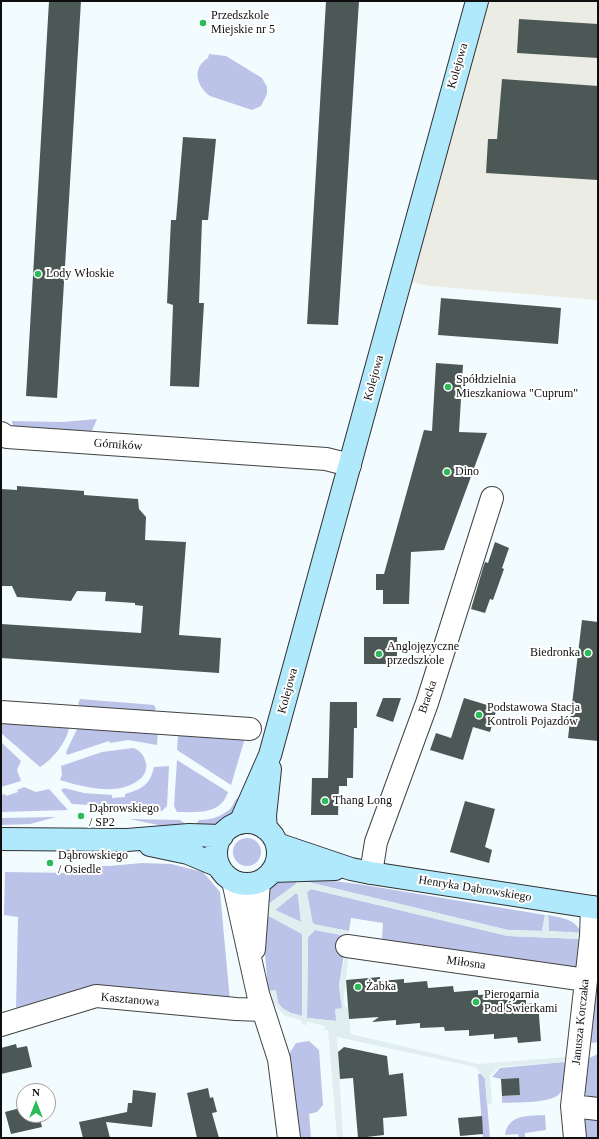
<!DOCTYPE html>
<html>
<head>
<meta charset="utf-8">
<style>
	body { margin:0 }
	#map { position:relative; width:599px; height:1139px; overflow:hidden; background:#f2fcfe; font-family:"Times New Roman",serif }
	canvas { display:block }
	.frame { position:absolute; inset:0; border:2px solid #0f0f0f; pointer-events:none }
	.north { position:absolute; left:16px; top:1083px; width:40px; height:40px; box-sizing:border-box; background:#fff; border:1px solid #9f9f9f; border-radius:50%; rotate:0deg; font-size:11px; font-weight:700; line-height:16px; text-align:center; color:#0f0f0f }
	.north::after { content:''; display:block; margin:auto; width:14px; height:18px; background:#2bbb5a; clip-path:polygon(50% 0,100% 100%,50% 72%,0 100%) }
</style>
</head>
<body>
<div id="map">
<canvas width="599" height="1139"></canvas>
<div class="frame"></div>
<div class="north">N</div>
</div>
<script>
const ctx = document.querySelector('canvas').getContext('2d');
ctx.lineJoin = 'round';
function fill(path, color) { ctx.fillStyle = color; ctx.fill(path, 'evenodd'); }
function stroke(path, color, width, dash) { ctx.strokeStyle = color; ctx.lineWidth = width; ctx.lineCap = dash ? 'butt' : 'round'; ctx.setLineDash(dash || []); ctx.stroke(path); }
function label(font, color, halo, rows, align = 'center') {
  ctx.font = font + ' "Times New Roman",serif'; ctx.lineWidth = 4; ctx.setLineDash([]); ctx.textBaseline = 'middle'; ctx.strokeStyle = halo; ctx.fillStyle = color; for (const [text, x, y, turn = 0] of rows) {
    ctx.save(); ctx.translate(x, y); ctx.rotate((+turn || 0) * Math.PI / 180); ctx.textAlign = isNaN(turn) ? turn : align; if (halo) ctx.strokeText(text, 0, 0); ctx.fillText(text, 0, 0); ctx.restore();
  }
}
fill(new Path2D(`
	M 477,1 L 598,1 L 598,300 L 430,286 L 400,280 Z`), '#ebede4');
fill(new Path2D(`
	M 209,54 L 226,56 L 262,78 L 267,87 L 267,94 L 261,106 L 252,110 L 210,96 C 197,87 191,68 208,58 Z
	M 97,419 L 91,433 L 13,429 L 12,421 L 63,422 Z
	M 80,699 L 154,705 L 156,709 L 153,712 L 81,706 L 78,704 Z
	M 1,719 L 68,724 L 69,728 C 66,743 53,759 40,767 L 1,733 Z
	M 79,725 L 158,731 L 157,745 L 128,740 L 110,743 L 109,741 L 67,755 L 66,752 Z
	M 180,733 L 245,738 L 231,785 L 177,750 L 178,736 Z
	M 1,742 L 21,761 L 17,770 L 21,781 L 1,787 Z
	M 133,748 C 140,750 144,755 146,763 C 147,769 145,775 140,779 C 119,797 83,787 60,780 L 62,775 L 61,766 L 102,752 Z
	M 177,760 L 228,792 C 221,815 197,812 177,812 L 174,806 Z
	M 169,766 L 167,806 L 162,811 L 90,810 L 90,805 L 72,804 L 61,790 L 64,788 L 84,793 L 112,795 L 112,798 L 125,797 L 125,794 C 142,789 150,785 154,767 Z
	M 24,787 L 36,792 L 49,789 L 68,810 L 1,812 L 1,795 L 5,794 L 6,796 L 18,792 L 17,790 Z
	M 237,798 L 245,800 C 228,824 224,826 195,829 L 196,824 L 199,820 C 210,820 221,817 230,809 C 233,806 234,801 237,798 Z
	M 56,817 L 30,824 L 1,825 L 1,818 Z
	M 129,819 L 180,820 L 184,823 L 184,828 L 173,828 Z
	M233 852a14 14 0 1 1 28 0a14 14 0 1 1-28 0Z
	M 142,863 L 171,864 L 203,872 L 220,892 L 230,1001 L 62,995 L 16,1008 L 18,917 L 4,915 L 5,872 L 70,873 L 71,866 L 109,866 Z
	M 296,878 L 296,884 L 268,905 L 265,886 L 270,882 Z
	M 308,878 L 358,884 L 545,915 L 542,931 L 508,930 L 308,882 Z
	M 311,889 L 508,936 L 582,939 L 578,964 L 575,968 L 387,944 L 382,938 L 383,923 L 351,918 L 349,931 L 316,925 L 311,922 L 307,892 Z
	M 296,893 L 298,895 L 301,922 L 275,910 Z
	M 548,915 C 561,918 575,918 581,933 L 549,931 Z
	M 262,916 L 269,916 L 302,934 L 302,1016 L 291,1013 L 282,1008 L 268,991 Z
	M 315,930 L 347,936 L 339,985 L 342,1008 L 336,1021 L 307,1018 L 308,937 Z
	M 598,988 L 598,1042 L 592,1043 L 588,1041 L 593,992 Z
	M 309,1041 L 319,1050 L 323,1105 L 317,1112 L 309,1114 L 311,1138 L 297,1138 L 289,1054 L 296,1043 Z
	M 598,1054 L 598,1101 L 587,1096 L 582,1089 L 587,1059 Z
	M 564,1062 L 566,1064 C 565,1073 565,1084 561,1092 C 554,1104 515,1102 502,1103 L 502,1096 L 520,1095 L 518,1078 L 501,1079 L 492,1077 L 500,1068 Z
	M 478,1074 L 482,1074 L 485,1079 L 490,1138 L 483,1138 Z
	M 545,1115 L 546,1130 L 525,1133 L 525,1138 L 519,1138 L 518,1134 L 505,1135 C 508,1114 528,1116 545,1115 Z
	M 598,1115 L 598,1138 L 582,1138 L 583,1122 L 589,1117 Z`), '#bcc3e8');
fill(new Path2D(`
	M 296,878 L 308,878 L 308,882 L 508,930 L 542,931 L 545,915 L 548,915 L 549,931 L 581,933 L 582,939 L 508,936 L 311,889 L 307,892 L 313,924 L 349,931 L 347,936 L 315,930 L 308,937 L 307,1018 L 336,1021 L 335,1009 L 342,1008 L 339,986 L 346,950 L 349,951 L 344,998 L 345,1007 L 348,1007 L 351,1034 L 478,1064 L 565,1057 L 568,1055 L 566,1064 L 563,1062 L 499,1067 L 490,1076 L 492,1104 L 487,1105 L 485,1079 L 475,1067 L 337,1037 L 343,1138 L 337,1138 L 328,1030 L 323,1030 L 326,1027 L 318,1024 L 307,1022 L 307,1025 L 302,1024 L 302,1021 L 284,1015 L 273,1003 L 271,1003 L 268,991 L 276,990 L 278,1002 L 282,1008 L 291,1013 L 302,1016 L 302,934 L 269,916 L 262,916 L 268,904 L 296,884 ZM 296,893 L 298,895 L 301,922 L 275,910 Z`), '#e0eeef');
fill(new Path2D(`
	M 49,1 L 81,1 L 57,398 L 26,396 Z
	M 326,1 L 359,1 L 338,325 L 307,324 Z
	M 519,19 L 598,24 L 598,58 L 517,53 Z
	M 502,79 L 598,86 L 598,180 L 486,173 L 488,139 L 497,139 Z
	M 183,137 L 216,139 L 208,220 L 202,220 L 199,303 L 204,303 L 199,387 L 170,386 L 173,305 L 167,303 L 171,220 L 176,220 Z
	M 441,298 L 561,308 L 558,344 L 438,335 Z
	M 436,363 L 463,365 L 459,432 L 487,433 L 444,550 L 411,552 L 409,604 L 383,604 L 383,590 L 376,590 L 376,574 L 384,574 L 424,430 L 432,431 Z
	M 17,486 L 84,491 L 84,495 L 138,499 L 139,509 L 146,517 L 145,540 L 186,542 L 179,635 L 221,638 L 219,673 L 1,658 L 1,624 L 141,633 L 143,606 L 135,605 L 135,603 L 105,601 L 106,592 L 77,591 L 71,601 L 17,597 L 12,586 L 1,586 L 1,489 L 17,490 Z
	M 495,542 L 509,548 L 502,568 L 504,569 L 493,600 L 490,599 L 485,613 L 471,609 L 483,568 L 485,562 L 488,563 Z
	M 582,620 L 598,622 L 598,741 L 568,738 Z
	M 364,637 L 397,637 L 397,664 L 364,664 Z
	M 383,698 L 401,698 L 393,722 L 376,716 Z
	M 464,698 L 497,708 L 490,732 L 473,727 L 463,760 L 430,750 L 436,733 L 451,738 Z
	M 330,702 L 357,702 L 357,728 L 354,728 L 353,778 L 347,778 L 347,786 L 339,786 L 338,815 L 311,815 L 312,778 L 328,778 Z
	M 465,801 L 495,809 L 485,847 L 492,850 L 489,863 L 450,852 Z
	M 380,977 L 380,981 L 404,979 L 404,983 L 427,981 L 428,988 L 453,986 L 454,992 L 478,990 L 478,995 L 502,994 L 502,999 L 526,997 L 526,1004 L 538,1003 L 541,1041 L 518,1043 L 517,1037 L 494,1039 L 494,1034 L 469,1036 L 469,1030 L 445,1031 L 444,1027 L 420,1028 L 420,1023 L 396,1025 L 396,1020 L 372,1022 L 379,1017 L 349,1019 L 346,980 Z
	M 16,1044 L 17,1048 L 27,1046 L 32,1067 L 1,1074 L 1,1048 Z
	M 344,1047 L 387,1056 L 389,1075 L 403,1073 L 407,1116 L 383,1118 L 384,1135 L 358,1138 L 353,1078 L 340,1079 L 338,1052 Z
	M 519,1078 L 520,1095 L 502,1096 L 501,1079 Z
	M 208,1088 L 210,1098 L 213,1097 L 217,1112 L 212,1113 L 219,1138 L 197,1138 L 187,1093 Z
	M 133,1090 L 156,1093 L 152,1127 L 106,1122 L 110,1138 L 83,1138 L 79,1122 L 127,1112 L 128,1103 L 132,1103 Z
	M 24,1107 L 24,1115 L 39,1115 L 42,1127 L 11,1134 L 5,1112 Z
	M 482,1116 L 483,1134 L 460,1136 L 458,1118 Z`), '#4c5855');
const street = new Path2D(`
	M 1,433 L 7,437 L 326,459 L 350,465
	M 1,712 L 250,729
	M 371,873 L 376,842 L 427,703 L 492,498
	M 233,881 L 258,994 L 279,1059 L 289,1138
	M 347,946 L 586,980
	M 254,949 L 259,882
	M 1,1025 L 96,996 L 236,1009 L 263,1010
	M 572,1106 L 598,1109
	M 575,1138 L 572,1106 L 591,936 L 592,907`);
const secondary = new Path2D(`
	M216 853a31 31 0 1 1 62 0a31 31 0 1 1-62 0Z
	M 240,823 L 270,755 L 477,1
	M 266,829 L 265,816 L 270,769
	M 1,839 L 127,840 L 189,835 L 222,836
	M 277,844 L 351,869 L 371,873 L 598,908
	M 150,845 L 188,853 L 219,866
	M 272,871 L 335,869`);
stroke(street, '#424242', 24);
stroke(secondary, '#313131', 24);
stroke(street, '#fff', 22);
stroke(secondary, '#b0e8fc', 22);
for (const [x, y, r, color] of [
	[203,23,4,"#2bbb5a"],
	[38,274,4,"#2bbb5a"],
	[448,387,4,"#2bbb5a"],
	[447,472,4,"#2bbb5a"],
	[588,653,4,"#2bbb5a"],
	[379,654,4,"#2bbb5a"],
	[479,715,4,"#2bbb5a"],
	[325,801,4,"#2bbb5a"],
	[81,816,4,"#2bbb5a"],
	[50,863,4,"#2bbb5a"],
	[358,987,4,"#2bbb5a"],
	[476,1002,4,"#2bbb5a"]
]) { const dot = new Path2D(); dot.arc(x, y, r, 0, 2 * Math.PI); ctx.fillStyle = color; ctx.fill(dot); stroke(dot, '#fff', 1.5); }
label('12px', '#0f0f0f', '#fff', [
	["Przedszkole",211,16],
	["Miejskie nr 5",211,30],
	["Lody Włoskie",46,274],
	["Spółdzielnia",456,380],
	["Mieszkaniowa \"Cuprum\"",456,394],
	["Dino",455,472],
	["Anglojęzyczne",387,647],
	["przedszkole",387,661],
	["Biedronka",580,653,"right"],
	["Podstawowa Stacja",487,708],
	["Kontroli Pojazdów",487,722],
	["Thang Long",333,801],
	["Dąbrowskiego",89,809],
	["/ SP2",89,823],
	["Dąbrowskiego",58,856],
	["/ Osiedle",58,870],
	["Żabka",366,987],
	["Pierogarnia",484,995],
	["Pod Świerkami",484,1009]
], 'left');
label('12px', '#0f0f0f', '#fff', [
	["Kolejowa",458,66,-74],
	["Kolejowa",374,378,-75],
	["Górników",118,445,4],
	["Kolejowa",288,691,-75],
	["Bracka",428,697,-71],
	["Henryka Dąbrowskiego",475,889,9],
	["Miłosna",466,963,8],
	["Kasztanowa",130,1000,5],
	["Janusza Korczaka",581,1022,-84]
]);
</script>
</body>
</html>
